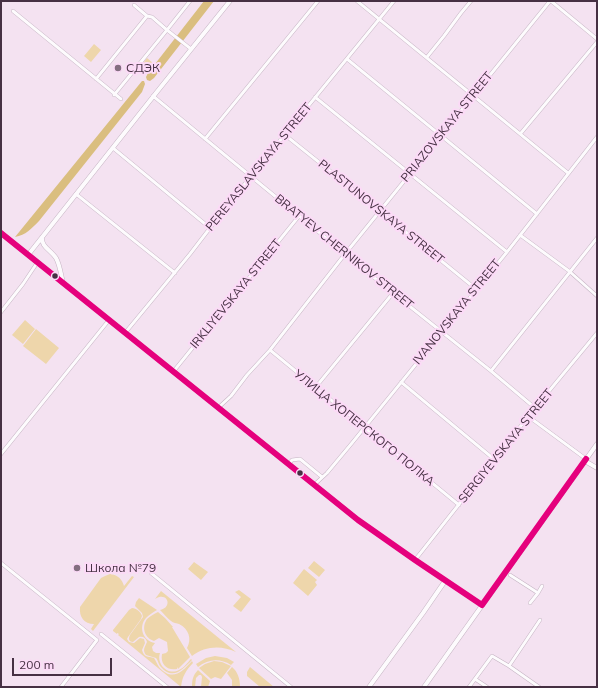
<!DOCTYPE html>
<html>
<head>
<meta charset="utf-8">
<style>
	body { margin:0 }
	#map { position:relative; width:598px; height:688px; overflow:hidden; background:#f4e2f1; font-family:Mulish,sans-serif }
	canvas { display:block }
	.frame { position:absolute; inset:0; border:2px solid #463043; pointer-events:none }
	.scale { position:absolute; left:12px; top:658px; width:100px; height:18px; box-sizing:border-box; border:2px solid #463043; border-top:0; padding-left:5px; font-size:12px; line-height:14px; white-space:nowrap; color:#463043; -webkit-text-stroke:3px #fcdaf7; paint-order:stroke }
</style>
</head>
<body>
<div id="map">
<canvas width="598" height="688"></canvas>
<div class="frame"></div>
<div class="scale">200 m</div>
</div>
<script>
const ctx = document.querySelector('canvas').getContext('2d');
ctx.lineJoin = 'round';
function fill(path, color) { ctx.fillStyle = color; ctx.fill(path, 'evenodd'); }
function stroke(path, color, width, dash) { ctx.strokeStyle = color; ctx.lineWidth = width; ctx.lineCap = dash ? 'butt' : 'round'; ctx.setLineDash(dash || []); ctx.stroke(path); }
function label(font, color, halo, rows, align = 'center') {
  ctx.font = font + ' Mulish,sans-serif'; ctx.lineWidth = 4; ctx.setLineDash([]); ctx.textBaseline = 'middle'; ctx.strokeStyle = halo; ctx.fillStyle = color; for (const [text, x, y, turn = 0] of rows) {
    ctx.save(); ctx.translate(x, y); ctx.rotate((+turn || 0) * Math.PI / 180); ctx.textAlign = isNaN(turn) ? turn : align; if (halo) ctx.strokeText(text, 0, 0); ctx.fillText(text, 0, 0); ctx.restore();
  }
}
fill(new Path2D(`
	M 94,44 L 101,50 L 91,62 L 84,56 Z
	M 147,58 L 153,63 L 144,75 L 138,70 Z
	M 25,320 L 35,329 L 23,344 L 12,335 Z
	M 36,329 L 59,348 L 46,364 L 23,346 Z
	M 314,561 L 325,570 L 319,577 L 308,568 Z
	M 194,562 L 208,572 L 201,580 L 188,569 Z
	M 304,569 L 317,580 L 315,582 L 317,585 L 308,596 L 293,583 Z
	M 110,574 C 118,575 122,579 124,586 L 132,576 L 134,577 L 93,631 L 91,629 L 94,624 C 84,624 79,617 80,607 L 101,578 L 105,576 Z
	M 239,590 L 251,599 L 241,612 L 233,606 L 241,597 L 235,592 Z
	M 161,591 L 236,652 C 221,645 205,646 192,656 L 187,648 C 192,639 189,629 179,624 C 177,623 173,623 171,621 C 167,618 163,613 160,610 C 173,608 168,591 155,599 Z
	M 139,598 L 157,610 C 153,612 149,615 146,618 C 138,627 143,641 155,643 L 152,647 L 153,651 L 156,653 L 160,653 C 156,664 168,676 179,670 C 184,668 187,663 191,659 L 192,660 C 182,670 173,681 160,666 C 158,663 158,660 156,658 L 146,655 C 142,650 145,647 147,642 C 146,638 143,636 139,637 L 133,642 C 129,642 128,639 130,635 L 143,617 L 142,613 L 135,606 L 136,602 Z
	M 132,608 C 136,608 141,612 142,616 L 141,619 L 128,637 L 127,639 L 129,642 L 134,643 L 140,638 L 144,639 L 145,643 L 142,650 C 144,658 148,656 154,658 C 156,661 157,664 159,667 C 172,682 182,672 192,661 L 193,663 C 186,670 182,677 181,687 L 118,635 L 119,634 L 117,633 L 117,634 L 113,631 L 113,630 L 129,610 Z
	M 158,612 L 165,618 L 173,627 L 172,627 L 190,657 L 178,669 L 178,667 L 177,669 C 167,671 160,664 162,654 L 166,653 L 168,651 L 167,642 L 159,638 L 154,641 C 145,638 141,628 147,619 C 150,616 154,614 158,612 Z
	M 215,656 L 227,658 L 234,662 L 231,665 C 220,658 208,659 198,667 L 196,664 L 206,658 Z
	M 214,661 L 222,662 L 231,666 L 221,679 L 215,677 L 211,679 L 199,668 L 205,664 Z
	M 232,667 C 238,672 240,679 240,687 L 232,687 L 232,680 L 227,673 Z
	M 250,667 L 274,687 L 260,687 L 247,676 L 247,672 Z
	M 198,670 L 210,681 L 208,687 L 201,687 L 202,677 L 201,675 L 199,675 L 196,678 L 195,687 L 192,687 C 192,680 193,675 198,670 Z`), '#eed6ab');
fill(new Path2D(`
	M 204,1 L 214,1 L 154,78 L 150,81 L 147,80 L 146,77 L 148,73 Z
	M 142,81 L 144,81 L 145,84 L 142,92 L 39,221 C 31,229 26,235 15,237 Z`), '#dabe7f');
const street = new Path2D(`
	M 190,1 L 167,30 L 191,49
	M 357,1 L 568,173
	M 551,1 L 597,39
	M 13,11 L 121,99
	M 427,57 L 444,36 L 461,13 L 471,1
	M 347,59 L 537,214
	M 96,79 L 147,16
	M 114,95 L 167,30 L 152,17 L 147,16 L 134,5
	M 153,96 L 393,293 L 491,371 L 535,408
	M 315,97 L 507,252
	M 521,133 L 597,42
	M 285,135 L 380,211 L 476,289
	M 205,139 L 318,1
	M 113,148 L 210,228
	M 76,194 L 175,273
	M 520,235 L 569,271 L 597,296
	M 1,312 L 23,284 L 37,263
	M 125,333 L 190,254 L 210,228 L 251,176 L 394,1
	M 270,350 L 459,505
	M 491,371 L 597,238
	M 173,372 L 299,216
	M 401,382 L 495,460
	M 315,388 L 393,293
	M 218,408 L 231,396 L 247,375 L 270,350 L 345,254 L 550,1
	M 529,417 L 586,459
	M 1,454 L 109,320
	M 289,464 L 292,460 L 300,459 L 322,477
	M 314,485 L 327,473 L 352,443 L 507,252 L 597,137
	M 415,560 L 535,408 L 597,333
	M 1,563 L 97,640 L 61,687
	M 151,573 L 291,687
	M 510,575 L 538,593 L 542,586
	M 530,603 L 538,593
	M 101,634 L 167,687
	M 509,666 L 540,620
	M 475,679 L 487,687
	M 469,687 L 492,656 L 509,666 L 539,687`);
const secondary = new Path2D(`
	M 1,233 L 358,520 L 415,560 L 482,605
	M 42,237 C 41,247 51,250 56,258 C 60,265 61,275 63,283
	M 28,255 L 156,93 L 230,1
	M 585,461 L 597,468
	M 369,687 L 423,613 L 445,581
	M 424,687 L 597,444`);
stroke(street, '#c4b3c2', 4);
stroke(secondary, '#c4b3c2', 5);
stroke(street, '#fdfbfd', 3);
stroke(secondary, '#fdfbfd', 4);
stroke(new Path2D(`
	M 1,233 L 358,520 L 415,560 L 482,605
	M 482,605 L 586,459`), '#e5007d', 6);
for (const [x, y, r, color] of [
	[118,68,4,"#836e80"],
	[55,276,3.5,"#463043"],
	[300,473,3.5,"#463043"],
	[77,568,4,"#836e80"]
]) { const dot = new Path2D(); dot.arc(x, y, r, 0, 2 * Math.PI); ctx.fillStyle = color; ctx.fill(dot); stroke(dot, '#fcdaf7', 1.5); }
label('12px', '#463043', '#fcdaf7', [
	["СДЭК",126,68],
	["Школа №79",85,568]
], 'left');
label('12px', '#463043', '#fcdaf7', [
	["PRIAZOVSKAYA STREET",447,127,-51],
	["PEREYASLAVSKAYA STREET",259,167,-51],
	["PLASTUNOVSKAYA STREET",381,212,39],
	["BRATYEV CHERNIKOV STREET",344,252,39],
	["IRKLIYEVSKAYA STREET",236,294,-51],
	["IVANOVSKAYA STREET",457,312,-51],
	["УЛИЦА ХОПЕРСКОГО ПОЛКА",364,428,39],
	["SERGIYEVSKAYA STREET",506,446,-51]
]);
</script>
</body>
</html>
